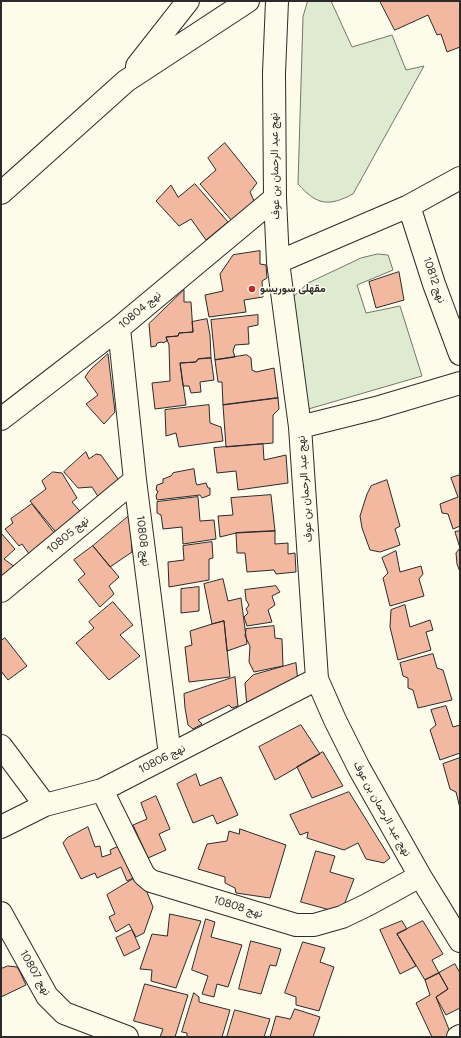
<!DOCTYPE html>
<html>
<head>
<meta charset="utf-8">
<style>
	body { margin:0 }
	#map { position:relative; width:461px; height:1038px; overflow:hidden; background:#fdfbea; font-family:Figtree,sans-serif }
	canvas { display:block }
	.frame { position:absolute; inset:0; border:2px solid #2b2b2b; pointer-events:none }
</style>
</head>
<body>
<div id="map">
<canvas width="461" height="1038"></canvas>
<div class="frame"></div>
</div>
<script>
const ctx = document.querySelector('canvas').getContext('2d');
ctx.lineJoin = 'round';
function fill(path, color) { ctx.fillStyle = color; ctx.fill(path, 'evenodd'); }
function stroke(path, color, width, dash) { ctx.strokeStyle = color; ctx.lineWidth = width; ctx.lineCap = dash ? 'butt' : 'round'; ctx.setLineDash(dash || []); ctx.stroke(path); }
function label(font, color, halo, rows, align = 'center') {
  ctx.font = font + ' Figtree,Vazirmatn,sans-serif'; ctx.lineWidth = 3; ctx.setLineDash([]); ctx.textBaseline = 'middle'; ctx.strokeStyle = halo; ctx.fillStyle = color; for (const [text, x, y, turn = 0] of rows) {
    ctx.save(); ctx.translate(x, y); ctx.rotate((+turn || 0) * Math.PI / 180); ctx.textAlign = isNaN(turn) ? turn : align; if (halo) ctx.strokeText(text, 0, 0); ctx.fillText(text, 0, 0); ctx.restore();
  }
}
const green = new Path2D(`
	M 308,1 L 331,1 L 352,47 L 392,35 L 406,70 L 424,66 L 353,194 C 328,207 317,205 298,184 L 303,17 Z
	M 378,254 L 388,255 L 393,270 L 357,285 L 366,313 L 400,306 L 422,376 L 305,410 L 292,298 L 308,283 L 361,258 Z`);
fill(green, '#deebd1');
stroke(green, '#74746e', 1);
const building = new Path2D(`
	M 380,1 L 460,1 L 460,47 L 447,52 L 441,34 L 437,35 L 428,15 L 395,30 Z
	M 225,143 L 257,183 L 250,192 L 255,203 L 232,221 L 200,184 L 216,170 L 208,158 Z
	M 195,184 L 228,222 L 206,240 L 191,219 L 179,226 L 156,201 L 171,185 L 178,197 Z
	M 260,251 L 260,264 L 266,265 L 267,278 L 262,281 L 263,297 L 244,300 L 246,312 L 209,317 L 205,295 L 223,291 L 220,274 L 233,255 Z
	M 399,272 L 404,300 L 376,308 L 369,282 Z
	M 184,290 L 184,302 L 191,302 L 193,332 L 179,333 L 178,336 L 166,337 L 167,341 L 163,343 L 162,342 L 157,343 L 156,346 L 151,347 L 149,324 Z
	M 258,315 L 258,325 L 248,327 L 249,344 L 235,345 L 233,351 L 235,357 L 215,360 L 211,320 Z
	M 207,319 L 210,335 L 211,358 L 198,359 L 196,362 L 180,363 L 186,405 L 155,409 L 152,383 L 170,381 L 169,345 L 166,337 L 178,336 L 179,333 L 193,332 L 192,322 Z
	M 108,354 L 115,412 L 104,424 L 86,404 L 98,395 L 85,377 L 90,370 Z
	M 247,355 L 251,358 L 252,370 L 256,372 L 274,368 L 278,398 L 223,405 L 222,382 L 218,382 L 215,360 Z
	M 211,358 L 214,380 L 200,382 L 201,392 L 191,393 L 189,386 L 183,386 L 180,363 L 196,362 L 198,359 Z
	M 278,398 L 279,409 L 273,415 L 273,443 L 226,447 L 223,405 Z
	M 209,405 L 210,423 L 221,427 L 223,441 L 179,447 L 176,433 L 166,436 L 165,410 Z
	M 263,444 L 264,460 L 286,455 L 288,483 L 238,490 L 236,471 L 217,473 L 214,448 Z
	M 86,452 L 89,459 L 96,454 L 101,455 L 118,479 L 116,487 L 99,498 L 92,487 L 78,488 L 64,472 Z
	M 194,469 L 196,483 L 197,485 L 206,483 L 208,488 L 210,488 L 210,495 L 202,498 L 200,495 L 157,500 L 156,496 L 158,491 L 156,490 L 157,485 L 163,483 L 163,479 L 171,476 L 173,473 Z
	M 53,472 L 62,473 L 77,498 L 72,502 L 85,517 L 60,537 L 30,501 L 46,489 L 42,481 Z
	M 460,475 L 460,526 L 453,529 L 448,514 L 442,513 L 440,504 L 458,497 L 451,478 Z
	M 387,480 L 400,526 L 395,529 L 400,545 L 380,552 L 370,550 L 362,528 L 360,516 L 367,494 L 371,486 Z
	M 271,495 L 275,531 L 236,533 L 220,537 L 218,516 L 233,515 L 231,498 Z
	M 198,497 L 200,521 L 214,520 L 216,539 L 183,544 L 182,527 L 163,529 L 161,515 L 157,513 L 157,502 Z
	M 32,504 L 55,534 L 32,558 L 22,544 L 19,546 L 5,529 L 13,523 L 11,519 Z
	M 130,515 L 132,552 L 110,567 L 93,546 Z
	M 275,531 L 275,544 L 288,543 L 288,554 L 295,553 L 296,572 L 276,574 L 274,570 L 247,572 L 245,553 L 237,553 L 236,533 Z
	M 460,531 L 460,572 L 457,564 L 456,553 L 460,548 L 455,532 Z
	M 1,533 L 15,549 L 4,559 L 19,570 L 1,587 Z
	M 212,542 L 213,558 L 209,559 L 209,580 L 169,587 L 168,562 L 184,560 L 183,546 Z
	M 93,546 L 119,577 L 109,586 L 114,594 L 100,607 L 78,580 L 85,574 L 74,560 Z
	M 396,551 L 400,572 L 421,566 L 423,574 L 419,579 L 424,596 L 390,606 L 383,578 L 388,573 L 382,558 Z
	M 223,579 L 228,601 L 241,598 L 247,644 L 227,651 L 224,621 L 212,624 L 204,584 Z
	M 276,586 L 280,592 L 272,596 L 275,605 L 268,610 L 272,622 L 247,626 L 244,617 L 248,613 L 246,609 L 249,605 L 246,600 L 245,590 Z
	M 199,587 L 199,611 L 181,613 L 181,589 Z
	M 113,602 L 133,625 L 120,635 L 140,656 L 109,680 L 76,643 L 94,628 L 89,622 Z
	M 405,605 L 410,627 L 430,620 L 433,630 L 426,632 L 431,650 L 398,660 L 390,627 L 391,610 Z
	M 224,621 L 230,677 L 189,682 L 185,647 L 192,645 L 190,631 L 212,624 Z
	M 274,626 L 275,638 L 282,639 L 283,666 L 254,672 L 249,662 L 250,646 L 245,636 L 246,629 Z
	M 5,638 L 27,666 L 8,680 L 1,671 L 1,641 Z
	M 433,654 L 437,668 L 443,670 L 452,700 L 418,708 L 413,690 L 408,688 L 408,678 L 403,676 L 400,663 Z
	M 296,663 L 298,683 L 247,708 L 245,683 L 253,675 Z
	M 235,677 L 238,706 L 232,708 L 229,705 L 198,720 L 202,724 L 193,729 L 188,725 L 185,708 L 184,694 Z
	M 446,706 L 453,727 L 460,725 L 460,753 L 440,760 L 430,730 L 436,725 L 431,710 Z
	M 301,725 L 320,754 L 275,780 L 259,747 Z
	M 323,752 L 343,786 L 312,798 L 297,767 Z
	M 460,758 L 460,808 L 456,792 L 450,789 L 443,764 Z
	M 196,774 L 200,786 L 221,777 L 238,815 L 217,824 L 213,815 L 193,823 L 177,784 Z
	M 349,792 L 390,858 L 384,863 L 366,859 L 358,843 L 344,850 L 307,838 L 308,832 L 300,835 L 290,815 Z
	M 156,796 L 170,829 L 159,834 L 166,850 L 148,858 L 133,825 L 147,819 L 141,803 Z
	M 88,827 L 95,847 L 100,846 L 102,857 L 111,854 L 110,850 L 127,842 L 141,874 L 127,881 L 121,867 L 97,878 L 95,873 L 81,879 L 63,843 L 67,838 Z
	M 240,829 L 286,845 L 270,898 L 236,893 L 235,888 L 225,883 L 225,877 L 198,869 L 207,844 L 227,841 L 229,831 L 239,834 Z
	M 316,851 L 335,856 L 330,872 L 354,879 L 341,913 L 301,902 Z
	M 140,875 L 153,907 L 144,933 L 136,937 L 129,924 L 116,932 L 109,917 L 115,914 L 107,895 Z
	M 170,914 L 201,921 L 176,988 L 151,981 L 152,970 L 140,969 L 152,934 L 167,936 Z
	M 206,919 L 215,922 L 211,937 L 242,945 L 228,987 L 217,984 L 214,997 L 202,994 L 208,976 L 192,970 Z
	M 402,921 L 407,929 L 397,934 L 416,966 L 400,974 L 380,930 Z
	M 423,921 L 443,954 L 432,960 L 439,973 L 425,980 L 397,934 Z
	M 132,930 L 140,948 L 124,956 L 116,938 Z
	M 251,941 L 281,949 L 276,966 L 270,965 L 261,994 L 239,989 Z
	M 303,942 L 325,948 L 320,962 L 334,967 L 319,1011 L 296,1005 L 296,997 L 285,993 Z
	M 455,964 L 460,973 L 460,1008 L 446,1015 L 436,997 L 448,989 L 439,973 Z
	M 8,966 L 17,967 L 20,972 L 26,985 L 1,997 L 1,969 Z
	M 439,973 L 448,989 L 436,997 L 452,1037 L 432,1037 L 416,1003 L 430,995 L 425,980 Z
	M 145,984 L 188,995 L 175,1037 L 160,1037 L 163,1029 L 134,1021 Z
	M 194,993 L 199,997 L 199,1002 L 230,1010 L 222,1037 L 187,1037 L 187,1033 L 182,1032 Z
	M 295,1009 L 320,1017 L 313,1037 L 270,1037 L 276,1016 L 290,1019 Z
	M 235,1010 L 270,1019 L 264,1037 L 227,1037 Z`);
fill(building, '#f2b8a0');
stroke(building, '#2b2b2b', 1);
const minor = new Path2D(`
	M 277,1 L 274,73 L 275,198 L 278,262 L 300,427 L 317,679 L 335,720 L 359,768 L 420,876 L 460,941
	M 137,66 L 188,1
	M 1,193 L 126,81 L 248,1
	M 409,206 L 434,284 L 460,354
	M 278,262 L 409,206 L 460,178
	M 119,328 L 135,480 L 170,755
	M 1,419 L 119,328 L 275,198
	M 300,427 L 376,408 L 460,383
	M 1,591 L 135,480
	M 1,746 L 45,805
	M 102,790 L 144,875 L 151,881 L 296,925 L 314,925 L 342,917 L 367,905 L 420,876
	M 1,827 L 45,805 L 102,790 L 317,679
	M 1,913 L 47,996 L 64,1013 L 127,1037
	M 458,1037 L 460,1036`);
stroke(minor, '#2b2b2b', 24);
stroke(minor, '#fdfbea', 22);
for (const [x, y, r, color] of [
	[252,289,4,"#c62828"]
]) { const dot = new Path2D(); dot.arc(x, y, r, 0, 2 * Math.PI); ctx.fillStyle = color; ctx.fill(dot); stroke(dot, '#fdfbea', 1.5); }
label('11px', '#2b2b2b', '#fdfbea', [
	["نهج عبد الرحمان بن عوف",275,166,-91],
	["نهج 10812",434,280,71],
	["نهج 10804",140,310,-40],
	["نهج عبد الرحمان بن عوف",305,489,-94],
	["نهج 10805",68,535,-40],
	["نهج 10808",143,541,83],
	["نهج 10806",162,759,-27],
	["نهج عبد الرحمان بن عوف",382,809,61],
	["نهج 10808",238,907,17],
	["نهج 10807",35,973,60]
]);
label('bold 11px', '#2b2b2b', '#fdfbea', [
	["مقهلى سوريسو",260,289]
], 'left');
</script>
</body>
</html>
